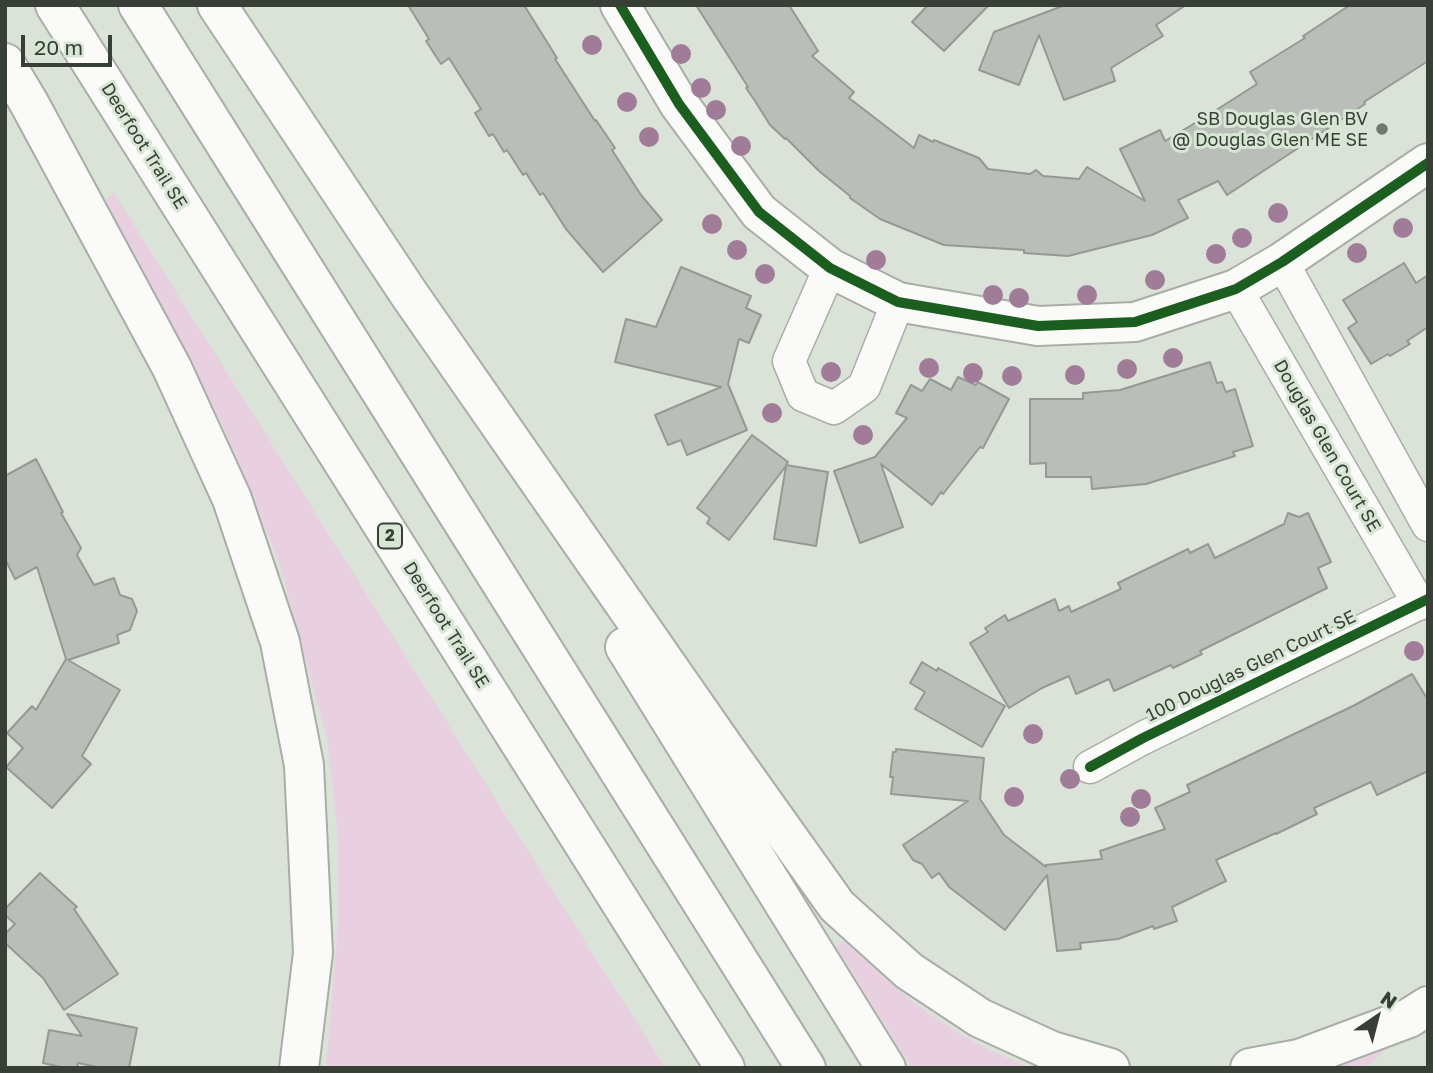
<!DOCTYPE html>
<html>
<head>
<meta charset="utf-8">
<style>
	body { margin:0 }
	#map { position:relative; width:1433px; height:1073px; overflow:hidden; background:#dbe3d9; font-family:"Golos Text",sans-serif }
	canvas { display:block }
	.frame { position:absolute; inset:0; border:7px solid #383f37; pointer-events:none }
	.north { position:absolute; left:1342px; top:982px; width:70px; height:70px; -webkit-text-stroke:5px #d8e7d5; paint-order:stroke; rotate:35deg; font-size:19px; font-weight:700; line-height:28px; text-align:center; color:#383f37 }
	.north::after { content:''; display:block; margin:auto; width:24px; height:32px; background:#383f37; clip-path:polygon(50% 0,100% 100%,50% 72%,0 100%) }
	.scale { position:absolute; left:21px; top:35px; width:91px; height:32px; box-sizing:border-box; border:4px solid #383f37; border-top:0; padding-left:9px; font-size:21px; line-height:24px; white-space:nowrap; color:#383f37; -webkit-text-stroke:5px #d8e7d5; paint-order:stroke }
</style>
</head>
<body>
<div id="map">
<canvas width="1433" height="1073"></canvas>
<div class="frame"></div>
<div class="north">N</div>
<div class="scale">20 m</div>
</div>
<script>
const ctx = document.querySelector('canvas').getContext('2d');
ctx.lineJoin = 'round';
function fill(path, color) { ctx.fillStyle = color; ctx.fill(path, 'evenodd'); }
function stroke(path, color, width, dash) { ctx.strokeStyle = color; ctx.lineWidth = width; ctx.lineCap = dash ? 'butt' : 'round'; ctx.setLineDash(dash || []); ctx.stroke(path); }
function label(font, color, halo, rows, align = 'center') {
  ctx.font = font + ' "Golos Text",sans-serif'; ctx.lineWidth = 6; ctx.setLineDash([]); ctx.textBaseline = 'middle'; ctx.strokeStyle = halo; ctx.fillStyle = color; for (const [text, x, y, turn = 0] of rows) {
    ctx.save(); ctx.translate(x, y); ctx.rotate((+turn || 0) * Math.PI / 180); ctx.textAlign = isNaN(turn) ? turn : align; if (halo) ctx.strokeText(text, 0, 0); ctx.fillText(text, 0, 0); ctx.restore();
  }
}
fill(new Path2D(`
	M 114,193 L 598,962 L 666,1068 L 326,1068 L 338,925 L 338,837 L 327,738 L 279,562 L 223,427 L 176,333 L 104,200 Z
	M 846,940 C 901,998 957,1040 1032,1068 L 912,1068 L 836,947 Z
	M 1397,1041 L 1365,1068 L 1322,1068 Z`), '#e8d0e1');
const building = new Path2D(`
	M 408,5 L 524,5 L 557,58 L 555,59 L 595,121 L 596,120 L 615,148 L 612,150 L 641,195 L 662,220 L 603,272 L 566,229 L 543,193 L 540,195 L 526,173 L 523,175 L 507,150 L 504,152 L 493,134 L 489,136 L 475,113 L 481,109 L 449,58 L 441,64 L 426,41 L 429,39 Z
	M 696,5 L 789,5 L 818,51 L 812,56 L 854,92 L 849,98 L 914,148 L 919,135 L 933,142 L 934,140 L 979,158 L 988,169 L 1030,174 L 1036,170 L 1043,176 L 1079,179 L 1087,167 L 1145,201 L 1120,149 L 1160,130 L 1165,141 L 1210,114 L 1257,84 L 1250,72 L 1292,46 L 1305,38 L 1303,36 L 1350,5 L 1428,5 L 1428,61 L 1364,102 L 1365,104 L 1227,195 L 1218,181 L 1178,200 L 1188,218 L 1152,235 L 1068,256 L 1024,253 L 1024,250 L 944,245 L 880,219 L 850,198 L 850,196 L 819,171 L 786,138 L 785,139 L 770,125 L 755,101 L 746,88 L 748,87 Z
	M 928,5 L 989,5 L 944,51 L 912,22 Z
	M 1065,5 L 1186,5 L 1156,25 L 1163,36 L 1111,68 L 1115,81 L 1064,100 L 1039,35 L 1019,85 L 979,70 L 994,32 Z
	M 1404,263 L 1416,283 L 1428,275 L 1428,327 L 1407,341 L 1410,344 L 1390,356 L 1388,354 L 1371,364 L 1348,328 L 1357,322 L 1343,300 Z
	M 681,267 L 751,296 L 746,308 L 761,315 L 749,343 L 739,339 L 728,384 L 747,430 L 687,455 L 681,440 L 668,445 L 655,415 L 721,387 L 615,362 L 626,319 L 656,327 Z
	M 1210,362 L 1217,383 L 1222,382 L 1226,392 L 1235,389 L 1253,446 L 1233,452 L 1235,456 L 1146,484 L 1092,489 L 1091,477 L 1046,477 L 1046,463 L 1030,464 L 1030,399 L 1083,399 L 1083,393 L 1120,390 Z
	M 958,377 L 976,385 L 978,382 L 1009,399 L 983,448 L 980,447 L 943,494 L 941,492 L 932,505 L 881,464 L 903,527 L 860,543 L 834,471 L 875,457 L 907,418 L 896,413 L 911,385 L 922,391 L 930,379 L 951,390 Z
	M 752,435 L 788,462 L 786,465 L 828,472 L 816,546 L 774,539 L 786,466 L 729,540 L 707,523 L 710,518 L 697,508 Z
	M 36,459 L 63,512 L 61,513 L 81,548 L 77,555 L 94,585 L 114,578 L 120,595 L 132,599 L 137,611 L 130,630 L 117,635 L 119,643 L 68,660 L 120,690 L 82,756 L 91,764 L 52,808 L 6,767 L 23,748 L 7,733 L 32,706 L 36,710 L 66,659 L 37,567 L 15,579 L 5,559 L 5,476 Z
	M 1288,513 L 1299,517 L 1308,513 L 1331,562 L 1318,568 L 1327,588 L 1200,651 L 1202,654 L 1173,668 L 1171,665 L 1114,691 L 1109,679 L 1076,694 L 1069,676 L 1042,688 L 1009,708 L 970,643 L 988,632 L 985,628 L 1005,615 L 1008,621 L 1055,599 L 1059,611 L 1069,606 L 1071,612 L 1121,589 L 1118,583 L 1188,549 L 1190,553 L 1208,544 L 1215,558 L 1284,524 Z
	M 922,662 L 937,671 L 938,668 L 1005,706 L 982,747 L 915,709 L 925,692 L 910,683 Z
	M 1412,674 L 1428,700 L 1428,771 L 1377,795 L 1371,782 L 1314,808 L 1317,814 L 1276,834 L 1276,833 L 1216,860 L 1226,881 L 1172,907 L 1177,921 L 1154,929 L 1153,926 L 1118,939 L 1080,943 L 1081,949 L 1057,951 L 1047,875 L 1005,930 L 949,887 L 939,873 L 932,878 L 922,864 L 913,860 L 903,845 L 968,801 L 891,794 L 893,777 L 890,777 L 893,752 L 896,752 L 896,749 L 984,758 L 980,799 L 1004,835 L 1046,867 L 1046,865 L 1102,859 L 1100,851 L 1165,829 L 1155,808 L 1190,792 L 1187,785 L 1353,706 Z
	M 40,873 L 77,907 L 74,909 L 118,974 L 64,1010 L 43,978 L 5,943 L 5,934 L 15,924 L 5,915 L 5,909 Z
	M 67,1014 L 137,1028 L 129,1068 L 102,1068 L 78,1063 L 77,1068 L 65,1068 L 43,1063 L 49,1030 L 82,1036 Z`);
fill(building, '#b9bfb8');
stroke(building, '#949a93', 2);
const street = new Path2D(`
	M 1282,262 L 1428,525
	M 830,268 L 789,361 L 803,395 L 834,408 L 864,387 L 898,302
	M 1236,289 L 1419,604
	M 1090,767 L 1143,738 L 1428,599`);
const secondary = new Path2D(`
	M 620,5 L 679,104 L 759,212 L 830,268 L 898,302 L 1038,326 L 1135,322 L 1236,289 L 1282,262 L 1428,163`);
const highway = new Path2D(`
	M 55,5 L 725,1068
	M 138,5 L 806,1068
	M 217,5 L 409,294 L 726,750 L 837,906 L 909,971 L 980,1018 L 1052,1051 L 1110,1068
	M 5,63 L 29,103 L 172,368 L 232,499 L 280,642 L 304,765 L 313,953 L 299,1068
	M 625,647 L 886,1068
	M 1250,1068 L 1299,1059 L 1409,1018 L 1428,1006`);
stroke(street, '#a8aea6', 35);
stroke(secondary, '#a8aea6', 42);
stroke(highway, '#a8aea6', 42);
stroke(street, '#fafbf9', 32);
stroke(secondary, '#fafbf9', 38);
stroke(highway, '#fafbf9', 38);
stroke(new Path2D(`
	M 620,5 L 679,104 L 759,212 L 830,268 L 898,302 L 1038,326 L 1135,322 L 1236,289 L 1282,262 L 1428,163
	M 1090,767 L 1143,738 L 1428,599`), '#1b5e20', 10);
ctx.fillStyle = '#a07c99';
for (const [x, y] of [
	[592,45],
	[681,54],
	[701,88],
	[627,102],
	[716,110],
	[649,137],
	[741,146],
	[1278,213],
	[712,224],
	[1403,228],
	[1242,238],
	[737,250],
	[1357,253],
	[1216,254],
	[876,260],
	[765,274],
	[1155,280],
	[993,295],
	[1087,295],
	[1019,298],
	[1173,358],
	[929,368],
	[1127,369],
	[831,372],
	[973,373],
	[1075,375],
	[1012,376],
	[772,413],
	[863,435],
	[1414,651],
	[1033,734],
	[1070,779],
	[1014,797],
	[1141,799],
	[1130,817]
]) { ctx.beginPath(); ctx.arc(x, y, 10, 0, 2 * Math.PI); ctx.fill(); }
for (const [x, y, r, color] of [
	[1382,129,7,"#717870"]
]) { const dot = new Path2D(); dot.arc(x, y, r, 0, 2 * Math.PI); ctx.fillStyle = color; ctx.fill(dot); stroke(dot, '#d8e7d5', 2.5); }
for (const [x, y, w] of [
	[390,536,24]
]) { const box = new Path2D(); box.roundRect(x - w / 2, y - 12.5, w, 25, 5); ctx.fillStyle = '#d8e7d5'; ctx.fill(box); stroke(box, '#383f37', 2); }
label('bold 16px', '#383f37', null, [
	["2",390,536]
]);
label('18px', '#383f37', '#d8e7d5', [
	["SB Douglas Glen BV",1368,119],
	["@ Douglas Glen ME SE",1368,140]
], 'right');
label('18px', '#383f37', '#d8e7d5', [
	["Deerfoot Trail SE",144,146,58],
	["Douglas Glen Court SE",1327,446,60],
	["Deerfoot Trail SE",446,625,58],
	["100 Douglas Glen Court SE",1251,666,-26]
]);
</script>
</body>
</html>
